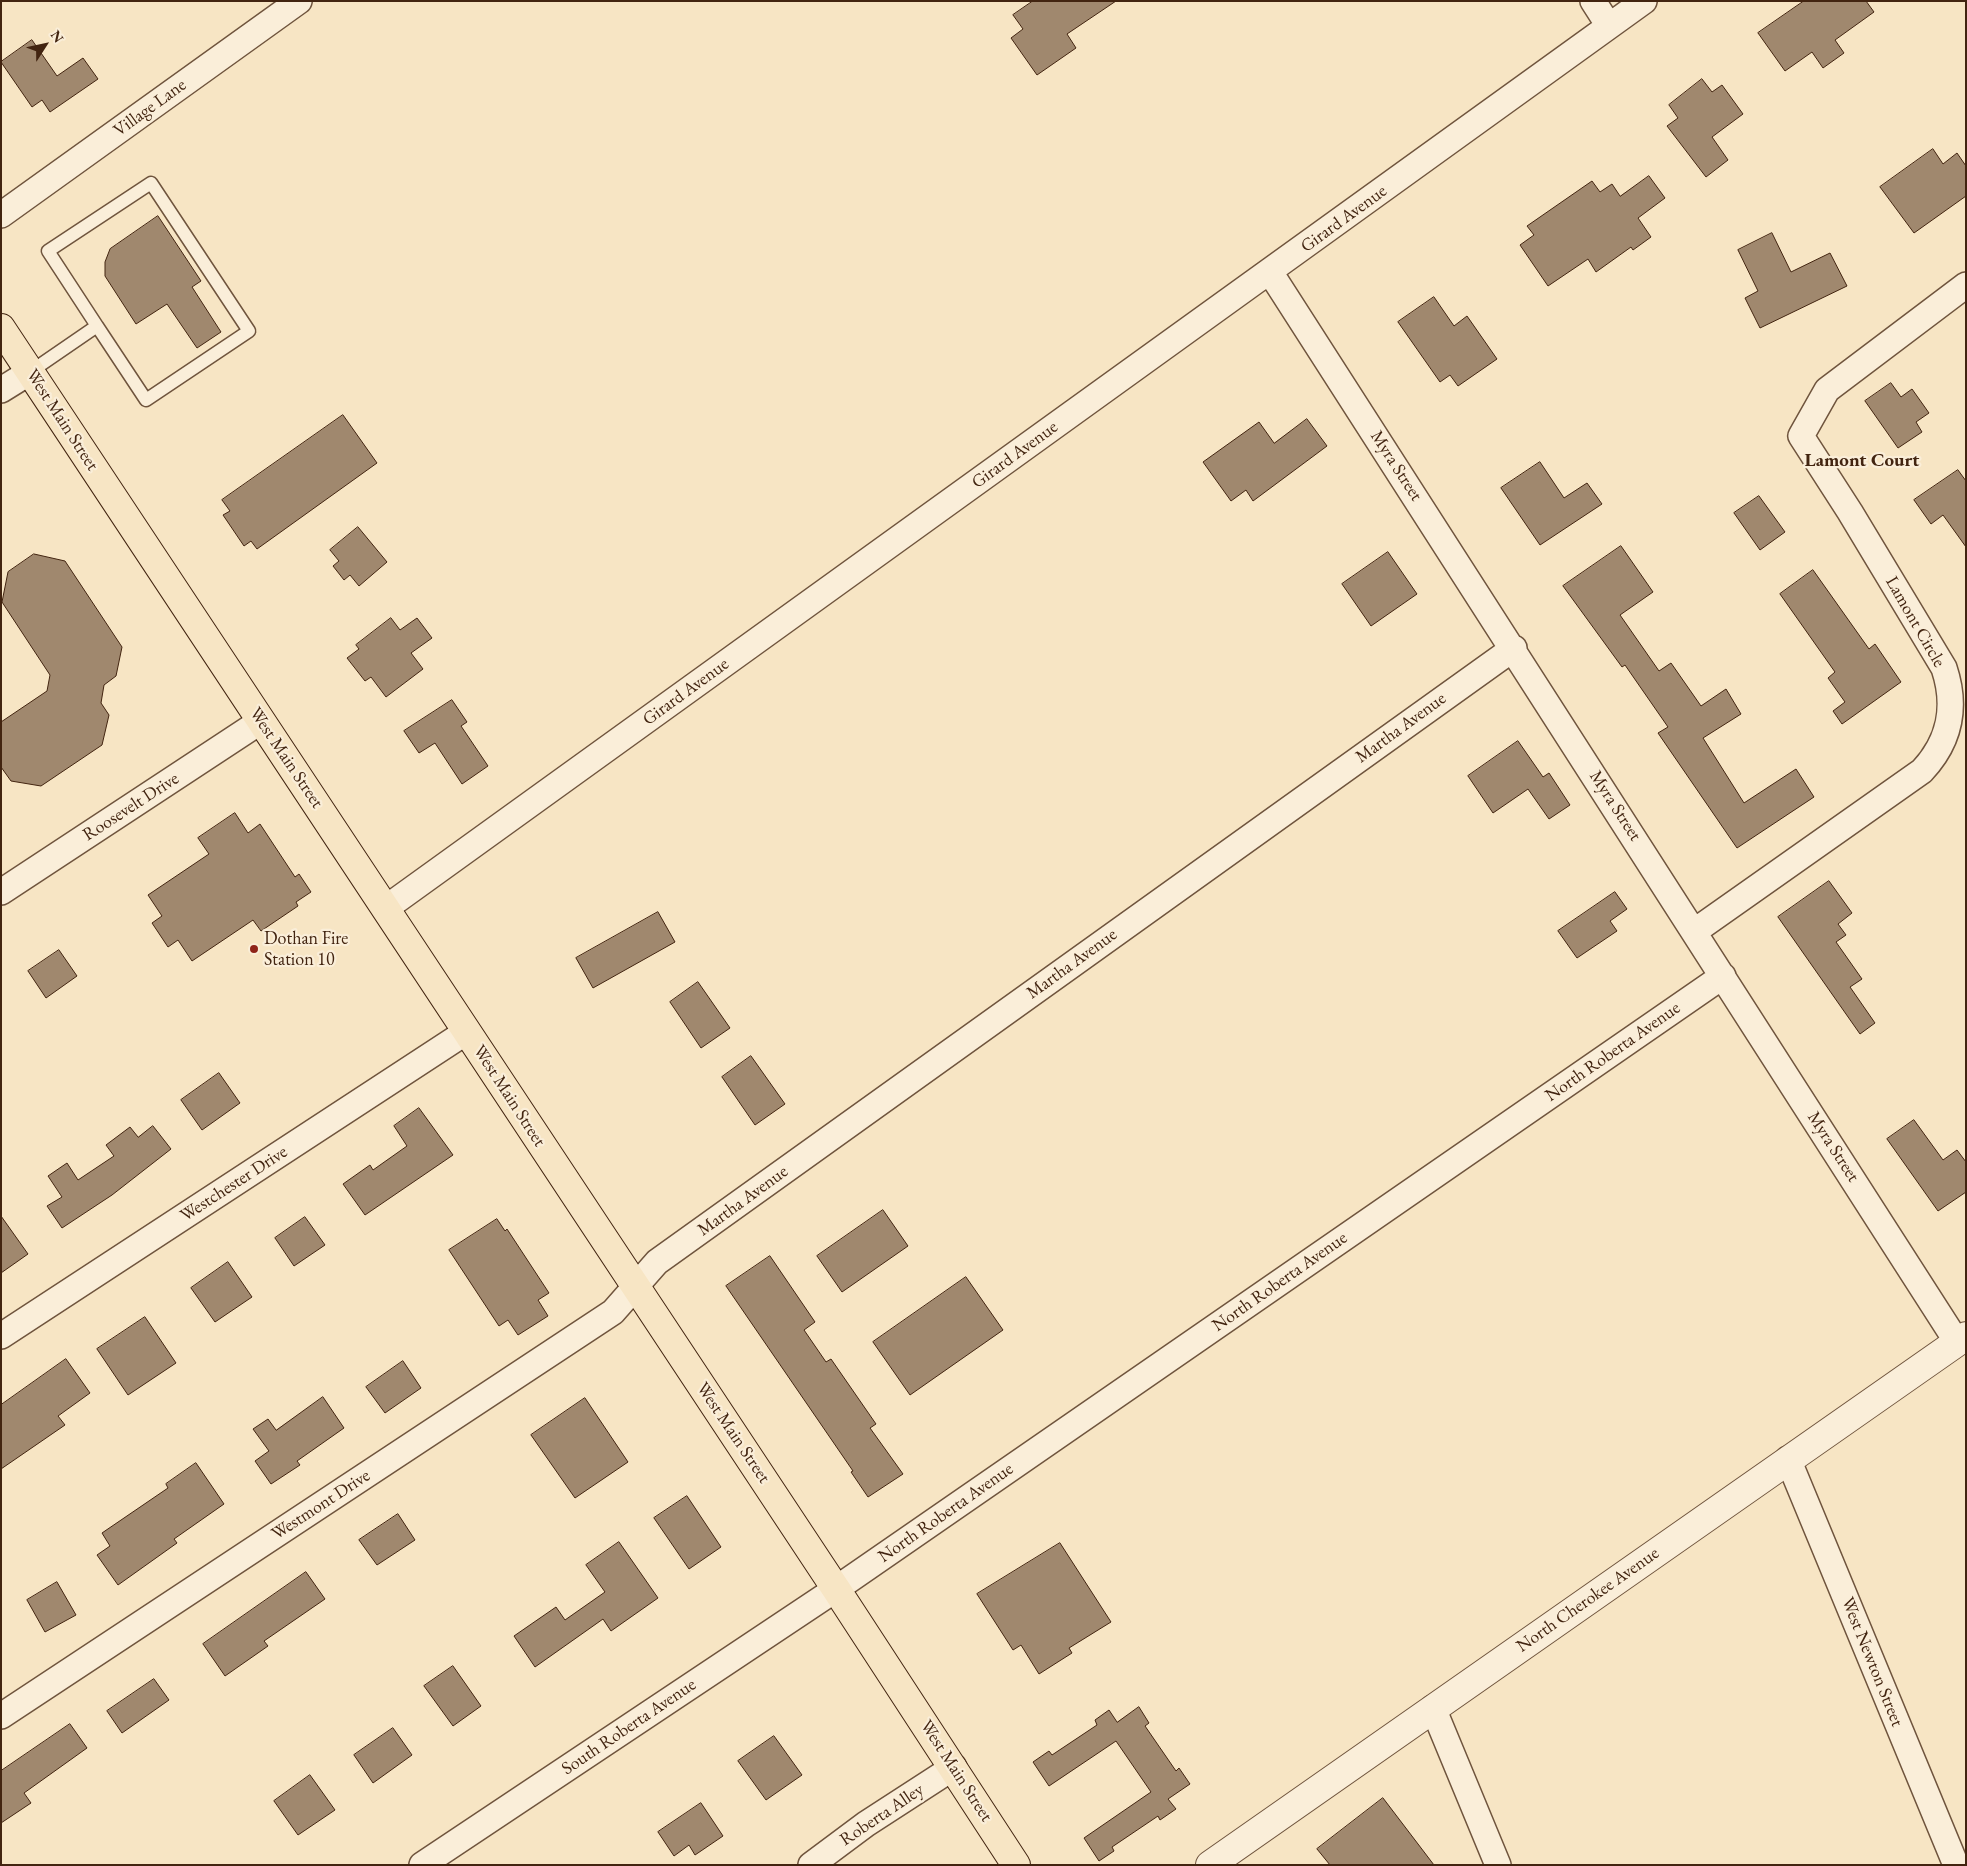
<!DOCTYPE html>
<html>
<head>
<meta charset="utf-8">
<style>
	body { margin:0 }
	#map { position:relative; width:1967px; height:1866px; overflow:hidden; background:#f7e5c4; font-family:"EB Garamond",serif }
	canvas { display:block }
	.frame { position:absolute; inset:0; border:2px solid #422410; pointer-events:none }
	.north { position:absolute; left:20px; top:20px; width:50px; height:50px; -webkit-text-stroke:4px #faeed9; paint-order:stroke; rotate:55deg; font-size:14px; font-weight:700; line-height:20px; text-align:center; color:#422410 }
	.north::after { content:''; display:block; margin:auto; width:18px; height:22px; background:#422410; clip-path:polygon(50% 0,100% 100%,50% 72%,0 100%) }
</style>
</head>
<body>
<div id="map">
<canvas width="1967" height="1866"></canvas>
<div class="frame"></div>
<div class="north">N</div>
</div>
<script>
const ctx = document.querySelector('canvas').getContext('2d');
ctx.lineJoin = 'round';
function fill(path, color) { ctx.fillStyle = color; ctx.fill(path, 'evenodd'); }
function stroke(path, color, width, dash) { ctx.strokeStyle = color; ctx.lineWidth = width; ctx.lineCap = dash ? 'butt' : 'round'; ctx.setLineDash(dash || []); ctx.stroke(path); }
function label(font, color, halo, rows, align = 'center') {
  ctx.font = font + ' "EB Garamond",serif'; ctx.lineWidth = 4.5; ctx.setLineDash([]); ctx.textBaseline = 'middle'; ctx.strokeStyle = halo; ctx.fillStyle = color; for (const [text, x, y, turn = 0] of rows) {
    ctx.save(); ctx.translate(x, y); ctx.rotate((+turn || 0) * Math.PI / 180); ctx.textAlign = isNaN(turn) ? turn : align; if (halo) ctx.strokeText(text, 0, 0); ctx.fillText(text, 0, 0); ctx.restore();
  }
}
const building = new Path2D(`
	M 1033,1 L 1116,1 L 1067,34 L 1076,48 L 1037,75 L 1011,38 L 1023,29 L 1013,15 Z
	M 1804,1 L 1866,1 L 1874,12 L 1835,40 L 1844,53 L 1823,68 L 1812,52 L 1785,71 L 1758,33 Z
	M 32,40 L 57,76 L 83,58 L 98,79 L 50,112 L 42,100 L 32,107 L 1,62 Z
	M 1702,79 L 1712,92 L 1722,85 L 1743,114 L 1712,137 L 1728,160 L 1706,177 L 1667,126 L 1678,118 L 1669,105 Z
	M 1933,149 L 1943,164 L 1957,153 L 1966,166 L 1966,196 L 1914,233 L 1880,187 Z
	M 1649,176 L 1665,198 L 1638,218 L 1651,237 L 1633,250 L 1631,247 L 1596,272 L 1588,259 L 1548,286 L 1520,245 L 1534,235 L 1527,226 L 1592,181 L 1600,192 L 1612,184 L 1620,196 Z
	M 158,216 L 201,281 L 192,287 L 221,332 L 197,348 L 167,304 L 136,324 L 105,276 L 105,262 L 110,249 Z
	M 1772,233 L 1791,272 L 1830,253 L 1847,286 L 1760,328 L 1745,298 L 1758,291 L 1738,250 Z
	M 1434,297 L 1454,326 L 1467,316 L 1497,359 L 1458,386 L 1450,375 L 1440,382 L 1398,322 Z
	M 1891,383 L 1901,397 L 1912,389 L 1929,413 L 1916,422 L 1922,432 L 1898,448 L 1865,401 Z
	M 343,415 L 377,463 L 257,549 L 251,541 L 244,546 L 223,515 L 230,511 L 222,500 Z
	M 1307,419 L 1327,446 L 1253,501 L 1246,490 L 1231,501 L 1203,462 L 1259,422 L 1274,443 Z
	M 1540,462 L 1564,498 L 1587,483 L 1602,504 L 1540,545 L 1501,488 Z
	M 1958,470 L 1966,481 L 1966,547 L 1943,515 L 1931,524 L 1914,500 Z
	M 1759,496 L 1785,532 L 1760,550 L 1734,513 Z
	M 358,527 L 387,562 L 359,586 L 350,575 L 344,580 L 333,566 L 339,561 L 330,550 Z
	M 1621,546 L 1653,592 L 1620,615 L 1659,671 L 1671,663 L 1701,706 L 1726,689 L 1741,714 L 1703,738 L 1744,803 L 1796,769 L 1814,797 L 1737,848 L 1658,733 L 1668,727 L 1625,665 L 1622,667 L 1563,586 Z
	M 1388,552 L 1417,594 L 1371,626 L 1342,584 Z
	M 34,554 L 65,561 L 122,647 L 116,676 L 104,685 L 101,703 L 109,715 L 102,745 L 41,786 L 11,781 L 1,767 L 1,722 L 47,691 L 50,675 L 2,602 L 8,572 Z
	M 1813,570 L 1869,649 L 1875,644 L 1901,682 L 1842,724 L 1833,711 L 1845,702 L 1828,678 L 1835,672 L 1780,594 Z
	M 391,618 L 400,630 L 417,618 L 432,638 L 411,653 L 423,669 L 386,697 L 371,677 L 365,681 L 347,658 L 359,649 L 356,645 Z
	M 452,700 L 467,722 L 461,726 L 488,766 L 462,784 L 435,743 L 419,753 L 404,731 Z
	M 1518,741 L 1543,777 L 1549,773 L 1570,805 L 1549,819 L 1528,789 L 1493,813 L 1468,776 Z
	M 235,813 L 248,833 L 260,824 L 295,877 L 299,874 L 311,892 L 296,902 L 298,906 L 261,931 L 253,920 L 192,961 L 178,940 L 168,947 L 152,923 L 162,916 L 148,895 L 209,854 L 198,838 Z
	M 1829,881 L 1852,913 L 1838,924 L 1846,935 L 1836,942 L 1862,979 L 1850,987 L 1875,1023 L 1860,1034 L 1778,917 Z
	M 1615,892 L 1627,909 L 1610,921 L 1617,931 L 1577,958 L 1558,931 Z
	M 658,912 L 675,942 L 593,988 L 576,958 Z
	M 59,950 L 77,976 L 46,998 L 28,971 Z
	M 698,982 L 730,1028 L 701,1048 L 670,1002 Z
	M 751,1056 L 785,1104 L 755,1125 L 722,1077 Z
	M 219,1073 L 240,1103 L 202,1130 L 181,1100 Z
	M 419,1108 L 453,1155 L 365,1215 L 343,1184 L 370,1165 L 373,1170 L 407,1146 L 394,1126 Z
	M 1914,1120 L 1943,1160 L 1957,1150 L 1966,1162 L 1966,1192 L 1938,1211 L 1887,1139 Z
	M 153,1126 L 171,1149 L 112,1195 L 62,1228 L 47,1206 L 62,1197 L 48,1176 L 67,1163 L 78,1180 L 114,1156 L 106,1145 L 130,1127 L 138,1137 Z
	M 883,1210 L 908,1246 L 842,1292 L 817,1256 Z
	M 1,1216 L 28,1254 L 1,1273 Z
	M 305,1217 L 325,1245 L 294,1266 L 275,1238 Z
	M 497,1219 L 505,1231 L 507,1229 L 549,1293 L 538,1300 L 548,1316 L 518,1335 L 508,1320 L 499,1326 L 449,1250 Z
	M 770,1256 L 815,1322 L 804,1330 L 826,1362 L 831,1359 L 876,1424 L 870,1428 L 903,1474 L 868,1497 L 851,1472 L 853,1471 L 726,1286 Z
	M 228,1262 L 252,1297 L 215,1322 L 191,1288 Z
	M 966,1277 L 1003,1330 L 910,1395 L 873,1342 Z
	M 145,1317 L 176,1363 L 128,1395 L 97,1349 Z
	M 66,1359 L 90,1393 L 58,1416 L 65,1425 L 1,1469 L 1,1405 Z
	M 403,1361 L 421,1388 L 385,1413 L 366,1387 Z
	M 323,1397 L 344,1428 L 297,1461 L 300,1465 L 271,1484 L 255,1461 L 269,1451 L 253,1429 L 268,1419 L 276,1430 Z
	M 585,1398 L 628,1462 L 575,1498 L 531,1435 Z
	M 196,1463 L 224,1504 L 174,1539 L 177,1543 L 118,1585 L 97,1555 L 110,1546 L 102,1533 L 168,1488 L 166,1484 Z
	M 687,1496 L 721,1547 L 689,1569 L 654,1518 Z
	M 398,1514 L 415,1540 L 377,1565 L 359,1540 Z
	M 619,1542 L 658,1598 L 611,1631 L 603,1619 L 535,1667 L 514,1636 L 556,1607 L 565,1620 L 605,1592 L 586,1565 Z
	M 1060,1543 L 1111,1622 L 1069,1648 L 1072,1653 L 1039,1674 L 1021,1645 L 1013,1650 L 977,1594 Z
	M 306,1572 L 325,1599 L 264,1641 L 268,1646 L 225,1676 L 203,1644 Z
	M 57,1582 L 76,1615 L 45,1632 L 27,1600 Z
	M 453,1666 L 481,1706 L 453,1726 L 424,1686 Z
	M 154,1679 L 169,1700 L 122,1733 L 107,1711 Z
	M 1139,1707 L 1149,1723 L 1145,1726 L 1176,1771 L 1179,1768 L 1190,1784 L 1168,1799 L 1176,1809 L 1160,1820 L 1158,1816 L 1112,1847 L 1114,1851 L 1099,1861 L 1084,1838 L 1151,1792 L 1116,1741 L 1049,1786 L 1033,1762 L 1049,1751 L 1052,1755 L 1097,1725 L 1095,1720 L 1109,1710 L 1117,1722 Z
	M 70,1724 L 87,1748 L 24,1793 L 31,1803 L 1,1823 L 1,1771 Z
	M 393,1728 L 412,1755 L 373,1783 L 354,1755 Z
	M 774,1736 L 802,1775 L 766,1800 L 738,1761 Z
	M 310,1775 L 335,1810 L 298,1835 L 274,1801 Z
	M 1383,1798 L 1434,1865 L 1330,1865 L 1317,1849 Z
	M 701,1803 L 723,1836 L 695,1855 L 689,1845 L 674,1856 L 658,1832 Z`);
fill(building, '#a0886e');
stroke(building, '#422410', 1);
const service = new Path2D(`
	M 30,372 L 97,326 L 146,400 L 249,331 L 151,183 L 48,251 L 97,326`);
const minor = new Path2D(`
	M 1593,1 L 1609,26
	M 1,215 L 299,1
	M 1270,272 L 1957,1342
	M 1,390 L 30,372
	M 1,892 L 261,721
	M 386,908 L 1644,1
	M 1695,931 L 1922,771 C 1950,741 1957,707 1944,668 L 1850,512 L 1801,436 L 1827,390 L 1966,285
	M 1,1336 L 466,1032
	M 1788,1459 L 1956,1865
	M 1433,1708 L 1498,1865
	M 1,1716 L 613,1312 L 657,1262 L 1514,648
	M 422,1865 L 836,1589 L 1723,976
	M 811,1865 L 866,1824 L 954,1767`);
const tertiary = new Path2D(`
	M 1210,1865 L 1966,1336`);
const primary = new Path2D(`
	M 1,328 L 836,1589 L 1016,1865`);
stroke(service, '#6f543d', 15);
stroke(minor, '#6f543d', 28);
stroke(tertiary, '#6f543d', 30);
stroke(primary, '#422410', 30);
stroke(service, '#faeed9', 12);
stroke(minor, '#faeed9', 25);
stroke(tertiary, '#faeed9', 28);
stroke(primary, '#f7e5c4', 28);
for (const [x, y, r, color] of [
	[254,949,5,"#8f2418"]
]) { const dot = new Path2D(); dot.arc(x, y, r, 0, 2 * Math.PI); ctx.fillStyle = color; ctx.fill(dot); stroke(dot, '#faeed9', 2); }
label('18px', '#422410', '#faeed9', [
	["Village Lane",150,108,-36],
	["Girard Avenue",1344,219,-36],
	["West Main Street",62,420,57],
	["Girard Avenue",1015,455,-36],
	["Myra Street",1396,466,57],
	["Lamont Circle",1915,622,60],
	["Girard Avenue",686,692,-36],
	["Martha Avenue",1401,728,-36],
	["West Main Street",286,758,56],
	["Myra Street",1615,806,57],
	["Roosevelt Drive",131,807,-33],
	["Martha Avenue",1072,964,-36],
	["North Roberta Avenue",1613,1052,-35],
	["West Main Street",509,1096,57],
	["Myra Street",1833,1147,57],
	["Westchester Drive",234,1184,-33],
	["Martha Avenue",743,1201,-36],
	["North Roberta Avenue",1280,1282,-35],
	["West Main Street",733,1433,56],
	["Westmont Drive",321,1505,-33],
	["North Roberta Avenue",946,1513,-35],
	["North Cherokee Avenue",1588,1600,-35],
	["West Newton Street",1872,1662,68],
	["South Roberta Avenue",629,1727,-34],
	["West Main Street",956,1771,57],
	["Roberta Alley",882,1815,-34]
]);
label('18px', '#422410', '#faeed9', [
	["Dothan Fire",264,939],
	["Station 10",264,960]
], 'left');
label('bold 19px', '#422410', '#faeed9', [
	["Lamont Court",1862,461]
]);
</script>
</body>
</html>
